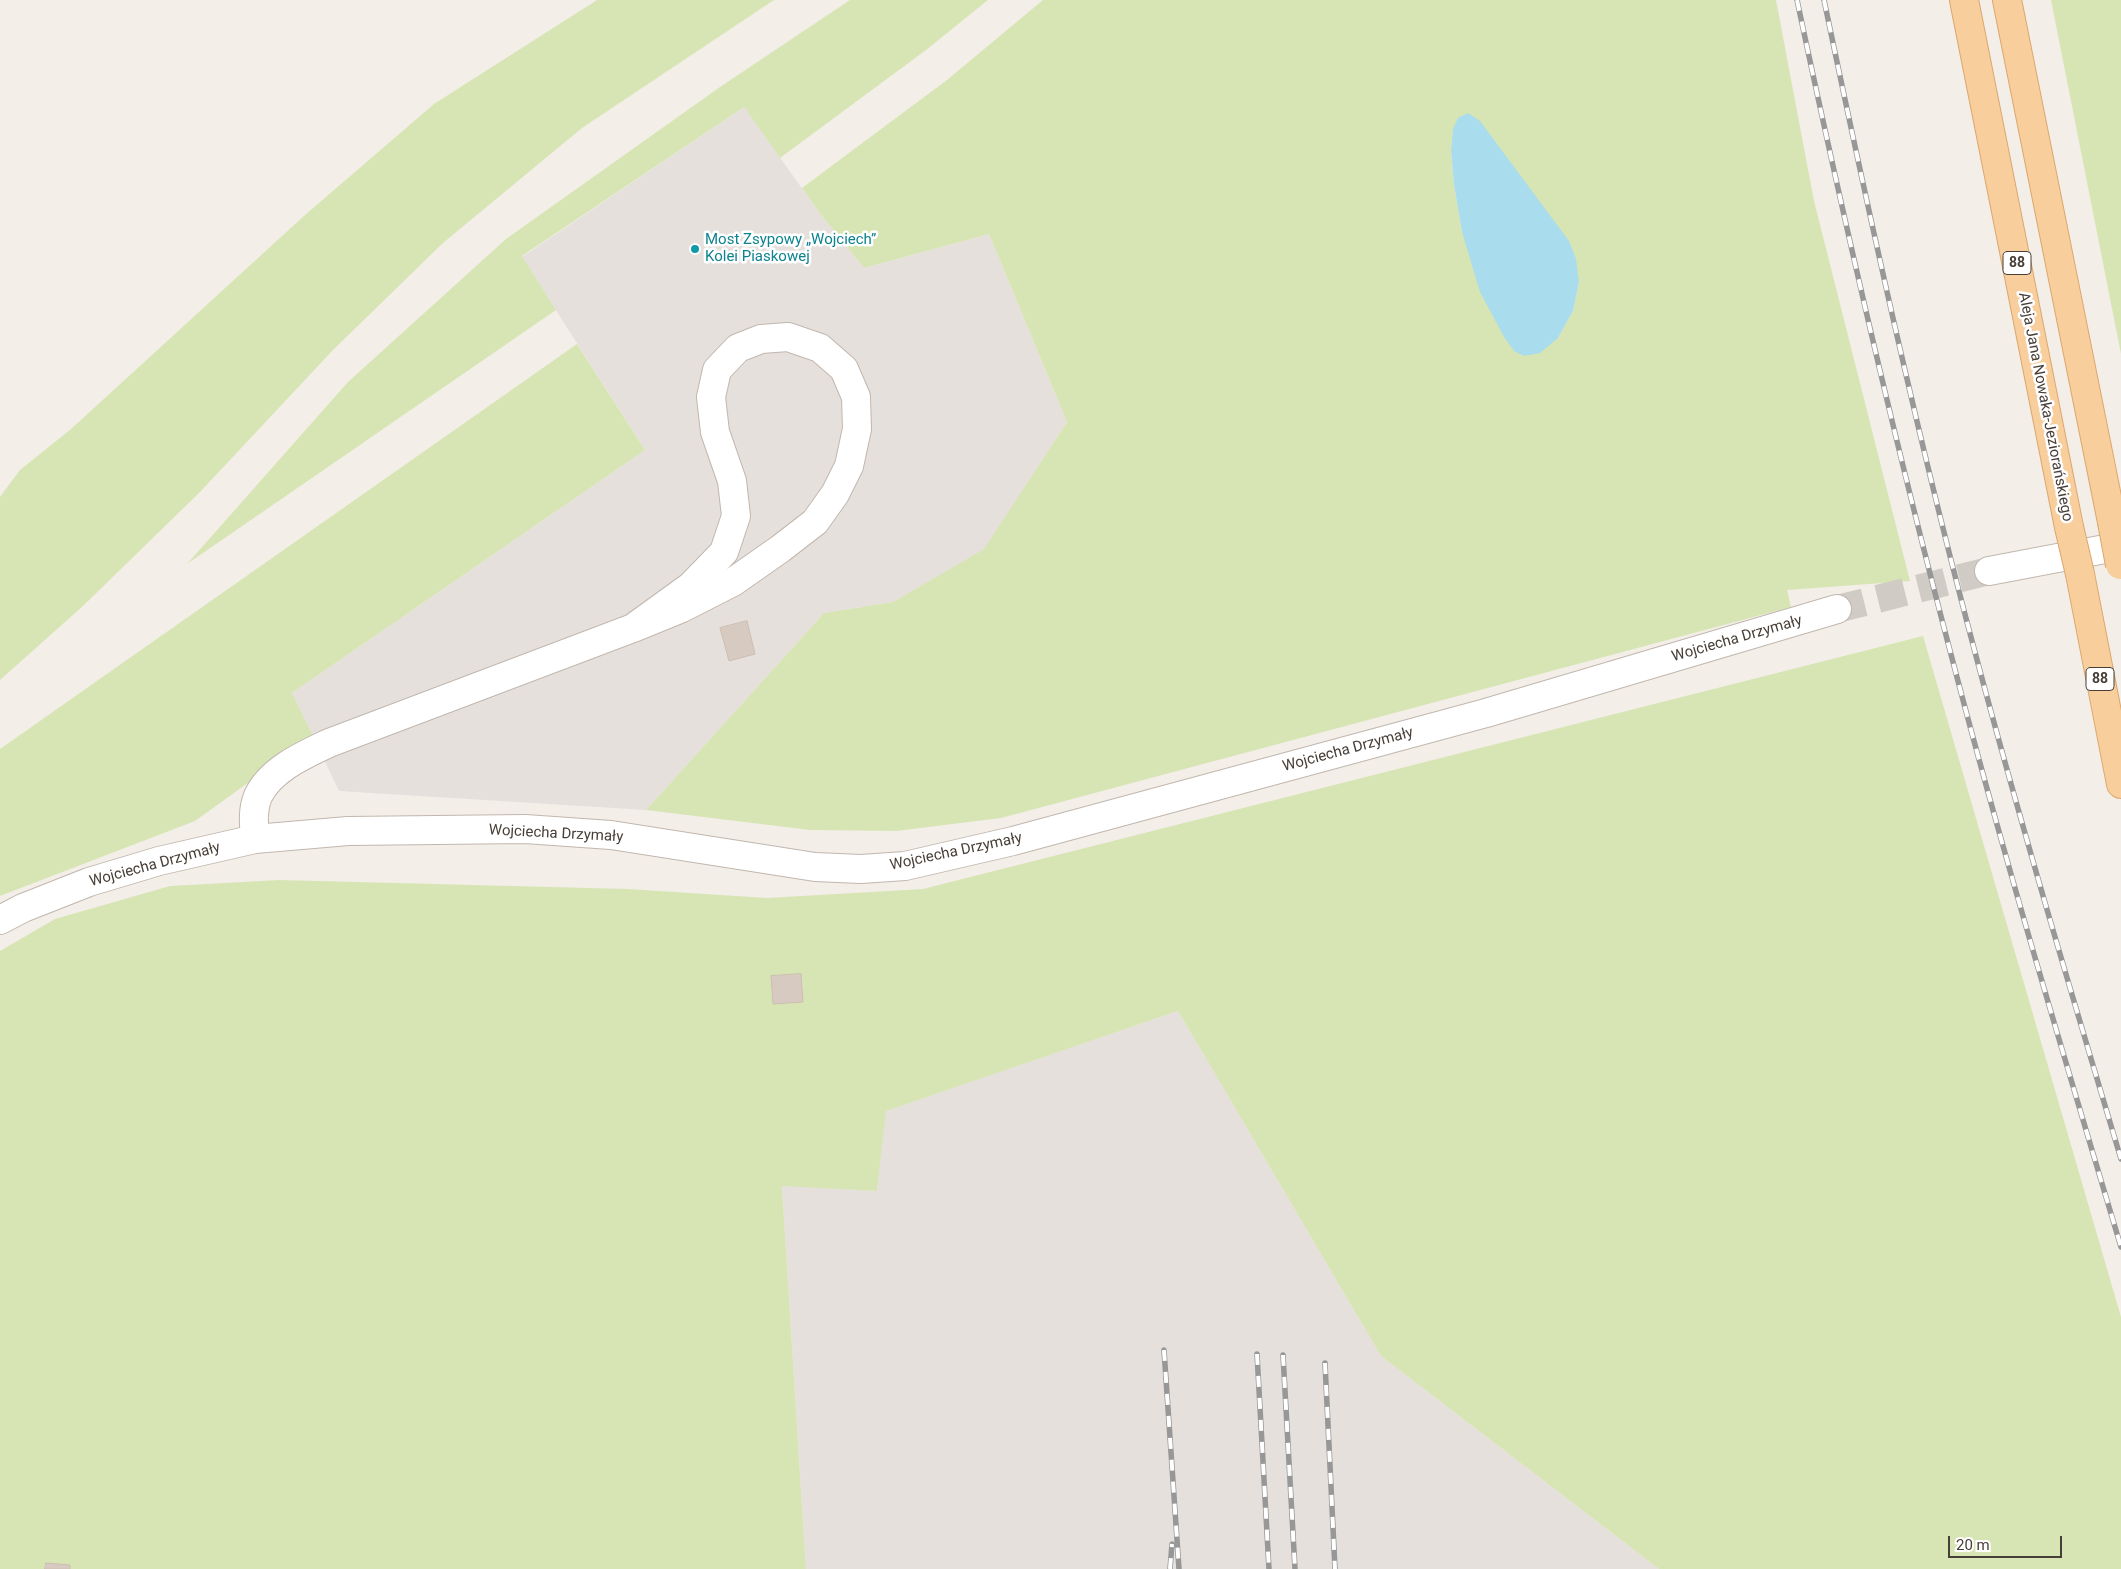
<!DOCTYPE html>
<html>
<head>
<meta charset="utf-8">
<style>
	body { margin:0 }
	#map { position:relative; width:2121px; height:1569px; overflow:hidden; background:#f3eee8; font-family:Roboto,sans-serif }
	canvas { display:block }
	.scale { position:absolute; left:1948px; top:1536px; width:114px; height:22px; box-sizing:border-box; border:2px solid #463e37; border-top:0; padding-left:6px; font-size:15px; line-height:18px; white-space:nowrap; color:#463e37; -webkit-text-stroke:4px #fff; paint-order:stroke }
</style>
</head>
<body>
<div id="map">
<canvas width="2121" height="1569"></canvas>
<div class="scale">20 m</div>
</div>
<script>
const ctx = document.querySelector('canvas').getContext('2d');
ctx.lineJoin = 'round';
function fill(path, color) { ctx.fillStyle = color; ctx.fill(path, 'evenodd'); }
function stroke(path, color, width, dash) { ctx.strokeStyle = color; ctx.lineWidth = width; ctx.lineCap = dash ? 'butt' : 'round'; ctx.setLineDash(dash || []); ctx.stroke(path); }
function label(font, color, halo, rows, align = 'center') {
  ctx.font = font + ' Roboto,sans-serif'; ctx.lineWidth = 5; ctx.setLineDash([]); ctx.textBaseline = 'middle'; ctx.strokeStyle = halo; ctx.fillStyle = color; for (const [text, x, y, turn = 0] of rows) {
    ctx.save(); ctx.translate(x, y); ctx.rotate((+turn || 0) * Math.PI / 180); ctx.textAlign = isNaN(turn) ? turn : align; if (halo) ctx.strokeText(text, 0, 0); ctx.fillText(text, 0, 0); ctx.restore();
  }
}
fill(new Path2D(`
	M 744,107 L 821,215 L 864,268 L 989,234 L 1067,422 L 985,549 L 893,602 L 824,613 L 646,810 L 339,791 L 292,693 L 645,450 L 522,257 Z
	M 1178,1011 L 1381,1356 L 1659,1569 L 806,1569 L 782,1185 L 877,1191 L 885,1111 Z`), '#e6e0dd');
fill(new Path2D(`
	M 597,0 L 774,0 L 582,128 L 443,243 L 333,350 L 200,492 L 83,606 L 0,680 L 0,497 L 20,470 L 71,429 L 305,215 L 434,104 Z
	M 850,0 L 988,0 L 926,50 L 780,158 L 744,107 L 522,256 L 556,310 L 187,564 L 348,382 L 506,239 L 720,87 Z
	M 1043,0 L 1776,0 L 1814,201 L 1910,581 L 1787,590 L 1791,607 L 1001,818 L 896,831 L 810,830 L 646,810 L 824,613 L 893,602 L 984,549 L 1067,422 L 989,234 L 864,268 L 821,215 L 802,188 L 947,80 ZM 1453,129 L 1579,282 L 1573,311 L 1558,338 L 1462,232 L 1454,185 L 1451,150 Z
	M 2051,0 L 2121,0 L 2121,354 Z
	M 577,344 L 645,450 L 292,693 L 313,736 L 195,821 L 0,896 L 0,749 Z
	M 1923,636 L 2121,1317 L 2121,1569 L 1659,1569 L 1381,1356 L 1178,1011 L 886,1111 L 877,1191 L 782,1186 L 806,1569 L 0,1569 L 0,951 L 55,919 L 170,886 L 279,880 L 628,889 L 767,898 L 923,889 Z`), '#d7e5b4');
fill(new Path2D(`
	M 1468,113 L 1480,121 L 1569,241 L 1576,259 L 1579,282 L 1573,311 L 1558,338 L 1540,353 L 1524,356 L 1514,351 L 1504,337 L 1480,292 L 1462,232 L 1454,185 L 1451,150 L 1453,129 L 1458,118 Z`), '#a9dcec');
const building = new Path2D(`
	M 747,621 L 755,654 L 729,661 L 720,628 Z
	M 801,974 L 803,1002 L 773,1004 L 771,976 Z
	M 46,1563 L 70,1565 L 70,1569 L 45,1569 Z`);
fill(building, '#d7cbc1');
stroke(building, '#cebeb2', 1);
stroke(new Path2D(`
	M 1837,609 L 1989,571`), '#d0cbc5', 28, [28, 14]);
const minor = new Path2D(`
	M 1989,571 L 2121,546
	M 255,839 C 254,825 252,810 258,796 C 271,769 304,755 329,743 L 633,628 L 682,608 L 733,582 L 780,549 L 815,522 L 835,494 L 849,466 L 857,429 L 856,397 L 844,369 L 820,348 L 788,337 L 761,339 L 738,348 L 717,370 L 711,397 L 715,432 L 732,481 L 736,516 L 724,552 L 691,586 L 633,628
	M 0,920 L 23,908 L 89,882 L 159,861 L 255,839 L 348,831 L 525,829 L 611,835 L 815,867 L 861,869 L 905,866 L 1013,841 L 1486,713 L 1837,609`);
const major = new Path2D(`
	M 1964,0 L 2069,527
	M 2007,0 L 2112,522
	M 2080,574 L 2121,784`);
stroke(minor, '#c1b7ae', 30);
stroke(major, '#dca76d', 30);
stroke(minor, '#fff', 28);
stroke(major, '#f8ce9d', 28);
const rail = new Path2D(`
	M 1797,0 C 1844,222 1895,443 1953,662 C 2004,858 2063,1053 2121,1247
	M 1824,0 C 1870,220 1918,439 1976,656 C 2021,825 2071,992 2121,1159
	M 1164,1350 L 1179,1569
	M 1257,1354 L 1269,1569
	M 1283,1355 L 1295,1569
	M 1325,1363 L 1335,1569
	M 1170,1569 L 1172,1544`);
stroke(rail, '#979797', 5.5);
stroke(rail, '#fff', 4, [11]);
const majorBridge = new Path2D(`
	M 2112,522 L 2120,565
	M 2069,527 L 2080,574`);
stroke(majorBridge, '#dca76d', 30, []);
stroke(majorBridge, '#f8ce9d', 28);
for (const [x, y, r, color] of [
	[695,249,5,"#0f9aa8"]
]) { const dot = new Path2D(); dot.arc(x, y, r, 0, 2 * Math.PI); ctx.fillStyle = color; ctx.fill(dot); stroke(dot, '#fff', 2); }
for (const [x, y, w] of [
	[2017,263,28],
	[2100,679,28]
]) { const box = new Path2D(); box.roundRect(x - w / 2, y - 11.5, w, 23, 4); ctx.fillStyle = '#fff'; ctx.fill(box); stroke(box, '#463e37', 1); }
label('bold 14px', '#463e37', null, [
	["88",2017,263],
	["88",2100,679]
]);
label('15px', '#0d838f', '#fff', [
	["Most Zsypowy „Wojciech”",705,240],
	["Kolei Piaskowej",705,257]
], 'left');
label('15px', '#463e37', '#fff', [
	["Aleja Jana Nowaka-Jeziorańskiego",2045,407,79],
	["Wojciecha Drzymały",1737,639,-16],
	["Wojciecha Drzymały",1348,750,-15],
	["Wojciecha Drzymały",556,834,3],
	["Wojciecha Drzymały",956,852,-12],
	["Wojciecha Drzymały",155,865,-15]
]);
</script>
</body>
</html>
